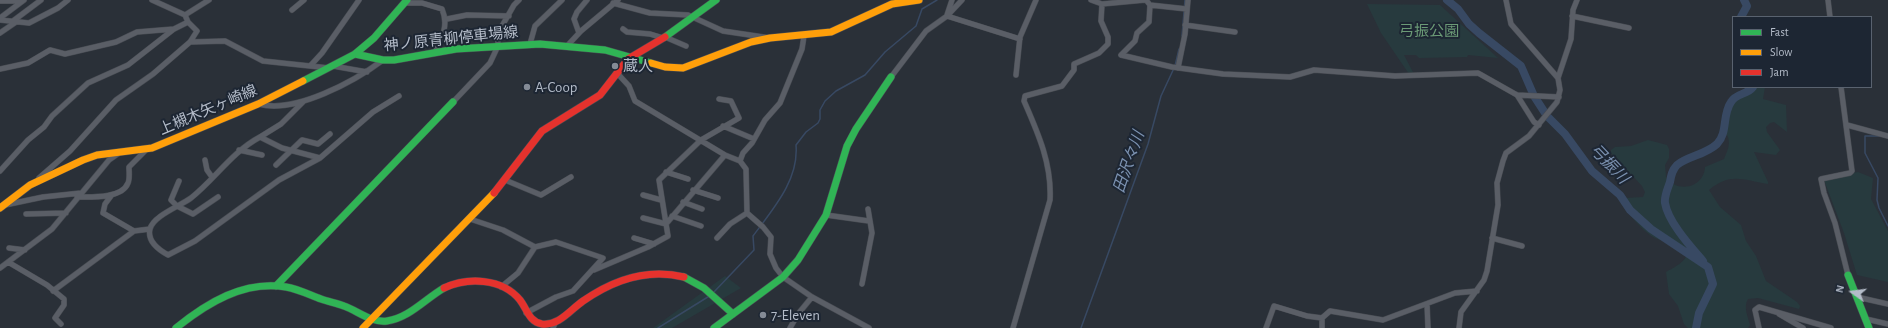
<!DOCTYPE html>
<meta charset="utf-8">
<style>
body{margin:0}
#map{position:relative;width:1888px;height:328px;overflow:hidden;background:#2a3038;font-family:"Alegreya Sans",sans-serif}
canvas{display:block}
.legend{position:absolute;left:1732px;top:16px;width:140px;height:72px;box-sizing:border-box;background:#1d2633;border:1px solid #59626f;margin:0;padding:5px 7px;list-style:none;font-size:12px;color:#b4bcc9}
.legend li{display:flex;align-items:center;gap:8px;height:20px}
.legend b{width:20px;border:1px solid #59626f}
.north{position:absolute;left:1832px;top:272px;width:40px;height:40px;-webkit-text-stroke:3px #1d2633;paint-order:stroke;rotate:284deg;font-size:11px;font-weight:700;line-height:16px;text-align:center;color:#b4bcc9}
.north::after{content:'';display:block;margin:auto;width:14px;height:18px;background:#b4bcc9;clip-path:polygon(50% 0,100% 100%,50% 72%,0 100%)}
</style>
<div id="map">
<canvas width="1888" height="328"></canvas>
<ul class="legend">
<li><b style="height:5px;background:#30b455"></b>Fast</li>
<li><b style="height:5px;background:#ff9f0a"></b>Slow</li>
<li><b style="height:5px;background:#e5322d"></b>Jam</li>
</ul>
<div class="north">N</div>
</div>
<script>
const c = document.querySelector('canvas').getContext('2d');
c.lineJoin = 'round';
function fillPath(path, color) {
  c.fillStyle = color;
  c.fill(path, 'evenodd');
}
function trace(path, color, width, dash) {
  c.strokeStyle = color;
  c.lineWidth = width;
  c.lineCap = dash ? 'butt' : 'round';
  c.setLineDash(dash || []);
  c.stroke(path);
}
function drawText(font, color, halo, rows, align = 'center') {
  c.font = font + ' "Alegreya Sans","Noto Sans JP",sans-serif';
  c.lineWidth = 4;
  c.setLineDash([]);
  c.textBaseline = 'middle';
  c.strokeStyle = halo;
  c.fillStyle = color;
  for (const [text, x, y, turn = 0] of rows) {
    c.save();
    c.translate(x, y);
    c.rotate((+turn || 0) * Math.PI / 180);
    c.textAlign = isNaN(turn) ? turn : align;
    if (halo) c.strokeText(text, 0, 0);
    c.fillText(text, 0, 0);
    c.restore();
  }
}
const green = new Path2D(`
 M1367,4L1440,5L1498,58L1468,55L1467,57L1419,58L1416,55H1404L1414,74H1409L1381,33Z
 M1753,87H1765L1763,99L1786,105L1787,132L1774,122L1770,123L1766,127L1767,132L1780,150L1776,155L1754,152L1768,182V184C1743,180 1730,172 1709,190L1720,207L1741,225L1746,241L1756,256L1766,281L1797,302L1800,306L1799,309L1758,298L1748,299C1743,307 1748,317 1750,325L1748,328H1688L1684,324L1678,306L1669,294L1666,272C1673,268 1688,261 1687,252C1677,243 1666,243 1655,238C1646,234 1622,210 1624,200L1626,198L1643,197L1645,192L1642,186L1611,153V150L1615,147L1631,146L1648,140L1667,145L1669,149V158L1665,165L1666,177C1674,190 1694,190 1702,177C1704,174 1705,170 1705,167L1724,159C1729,147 1732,141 1724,130L1730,114L1728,100L1732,95L1744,94Z
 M1858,172L1873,178L1871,199L1888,231V282L1857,275L1844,233L1824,180Z
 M725,276L741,288L672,328H653Z`);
const stream = new Path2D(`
 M1182,36L1185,0
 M1880,136H1865V153L1878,178L1877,200L1879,208L1888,226
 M713,293L754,250L753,236C773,209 799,180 796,145L806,132L818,123L820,119V110L825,101L836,91L865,75L885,52L916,26L922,9L937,0
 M658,328L711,295
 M1081,328L1148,144L1161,96L1175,66L1179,49`);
const river = new Path2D(`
 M1447,0L1458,9L1469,24L1479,33L1521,66L1534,96L1547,116L1565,134L1592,171L1620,195L1630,210L1651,229L1708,267L1713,284L1699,313L1696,328
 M1741,17L1747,6L1744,0
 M1703,261C1691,247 1668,222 1665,203C1664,196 1668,188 1670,182C1671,176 1672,170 1677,165C1688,156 1705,155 1717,144C1728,133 1722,115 1731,102C1736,93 1747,95 1753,87`);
const street = new Path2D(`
 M1091,0L1102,4L1145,0
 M1506,0L1511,24L1558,78
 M1828,0L1830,17
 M0,1H22
 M405,3H422L442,9C449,25 442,38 435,52
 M613,3L650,13L688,15L723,31L770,38
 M1150,5L1187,9
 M292,10L304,0
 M185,15L209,0
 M947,15L952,0
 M947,16L1020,39
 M1572,16L1629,28
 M0,18L24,0
 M447,19L467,15L509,16
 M0,20L29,23L58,8L68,0
 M13,21L41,0
 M1185,25L1235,32
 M623,29L627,32L650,34L663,38
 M0,33L16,22
 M579,33L574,19L577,12L587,0
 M665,37L686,46
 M190,42L225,41L263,61L329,68
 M530,44L535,26L562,0
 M567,46L581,31L618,0
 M1121,55L1172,67L1223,74L1290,77L1314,70L1395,76L1478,73L1517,95L1559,97
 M1121,55L1135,41L1137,33L1149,22L1150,5L1146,0
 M311,65L322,53L359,0
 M333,66L367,72
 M1178,68L1185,34L1188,0
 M0,69L28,63L50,50L65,54L116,42L137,32L174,29
 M617,73L629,86L635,101L725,155L740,161L746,169L747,213L763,227L771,237L770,254L776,268L783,277L812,297L869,328
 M1016,75L1020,37L1036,0
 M891,77L926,31L947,16L962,0
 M1841,87L1852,171L1850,173L1821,179L1824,193L1835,223L1848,275
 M1517,95L1534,122L1539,125
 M453,102L490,63L498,46V33L514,5L519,0
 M259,104C295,114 355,81 383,60
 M1847,125L1888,136
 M723,126L754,139
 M260,137L282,148L320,158L279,180L195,241L168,255C159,250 147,241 150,229C153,216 180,206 191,198C215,179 232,152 260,137Z
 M260,137L281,124L304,101
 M239,150L262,155
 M320,158L373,112L399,96
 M205,160L207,170L212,177
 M740,161L743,153L752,143L765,120L780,103L802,49L804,36
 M276,165L302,140L318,144L330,134
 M0,171L28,140L44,127L52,116L88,83L128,65L174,29L188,22
 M666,172L688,179
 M39,178L70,151L116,100L153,74L190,42L197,31L188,22L185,15L152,0
 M505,180L541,195L571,177
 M179,181L171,200L177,206L193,214L218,197
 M693,190L718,198
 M643,195L661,200
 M111,196L105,204L103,213L134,231
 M77,197C90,197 122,199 128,183C130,179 129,172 129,167L146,150
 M683,202L702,209
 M5,205L43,197L81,193
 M26,214L66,213
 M826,215L869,221
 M672,216L701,226
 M643,218L666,224
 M470,219L503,230L535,247
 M666,224L725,155
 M634,238L654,244
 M717,238L730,224L747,213
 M1492,238L1522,246
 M9,248L25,250
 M8,262L47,285L64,299V305L55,318L61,324
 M0,268L52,229L109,160L119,153
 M594,270L648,247L668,236L659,180L701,140L739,118L731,101L719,99
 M862,284L872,233L868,209
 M501,287L518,273L535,247L556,242L603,258L573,291L556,297L526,313
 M53,291L134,231L150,229
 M1857,297L1888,304
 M1427,304L1428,328
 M1779,314L1803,328
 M1866,319L1888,324
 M553,328L556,321
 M790,328L798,314L812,297
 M1013,328L1050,200C1052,164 1038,133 1024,101L1025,96L1062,86L1074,70V64L1099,53L1108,44V37L1101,21L1102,4
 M1266,328L1274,306L1307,316L1322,318
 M1322,328V318L1330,311L1383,320L1455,293L1477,291
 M1459,328L1461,312L1484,280L1487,271L1498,205L1497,183L1503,161L1506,153L1529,136L1557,102L1560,90L1558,78L1571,39L1573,10L1577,0
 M1759,328L1755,310L1759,307L1831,328`);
const fast = new Path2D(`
 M665,37L716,0
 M355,54L383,60H394L456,49L540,44L605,50L651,63
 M303,81L355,54L374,38L407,0
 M1848,275L1869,328
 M684,277L704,288L733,314
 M276,286L453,102
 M176,328C207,303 244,280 286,287C298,289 310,295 321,299C329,302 337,303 344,306C358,311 371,323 387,321C409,318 425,299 444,288
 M714,328L783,277L798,260L826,215L847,146L856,129L891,77`);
const slow = new Path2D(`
 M651,63L665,67L683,68L751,42L770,38L831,32L892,4L919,0
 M0,208L30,185L83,160L97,155L152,148L258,104L303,81
 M363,328L494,193`);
const jam = new Path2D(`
 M494,193L542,131L600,95L628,59L665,37
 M444,288C468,277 502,278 520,300C527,309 529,322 542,324C559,326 570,310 583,301C613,280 648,268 684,277`);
const markers = [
 [615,66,4,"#848b96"],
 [527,87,4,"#848b96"],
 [763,315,4,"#848b96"]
];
const parkNames = [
 ["弓振公園",1429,31]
];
const streetNames = [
 ["神ノ原青柳停車場線",451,39,-6],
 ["上槻木矢ヶ崎線",208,110,-23]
];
const poiNames = [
 ["蔵人",623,66],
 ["A-Coop",535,87],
 ["7-Eleven",771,315]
];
const waterNames = [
 ["田沢々川",1129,162,-71],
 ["弓振川",1609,164,46]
];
fillPath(green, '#273a3e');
trace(stream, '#384963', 1.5);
trace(river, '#384963', 8);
trace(street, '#484c53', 6);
trace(fast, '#484c53', 8);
trace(slow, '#484c53', 8);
trace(jam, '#484c53', 8);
trace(street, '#5a5e66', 5);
trace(fast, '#30b455', 7);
trace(slow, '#ff9f0a', 7);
trace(jam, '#e5322d', 7);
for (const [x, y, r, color] of markers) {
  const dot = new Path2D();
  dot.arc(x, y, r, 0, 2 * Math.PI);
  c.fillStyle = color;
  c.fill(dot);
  trace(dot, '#1d2633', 1.5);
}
drawText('15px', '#6b9a76', '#1d2633', parkNames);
drawText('15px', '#b4bcc9', '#1d2633', streetNames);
drawText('15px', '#b4bcc9', '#1d2633', poiNames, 'left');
drawText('italic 16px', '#7c92b1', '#1d2633', waterNames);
</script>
